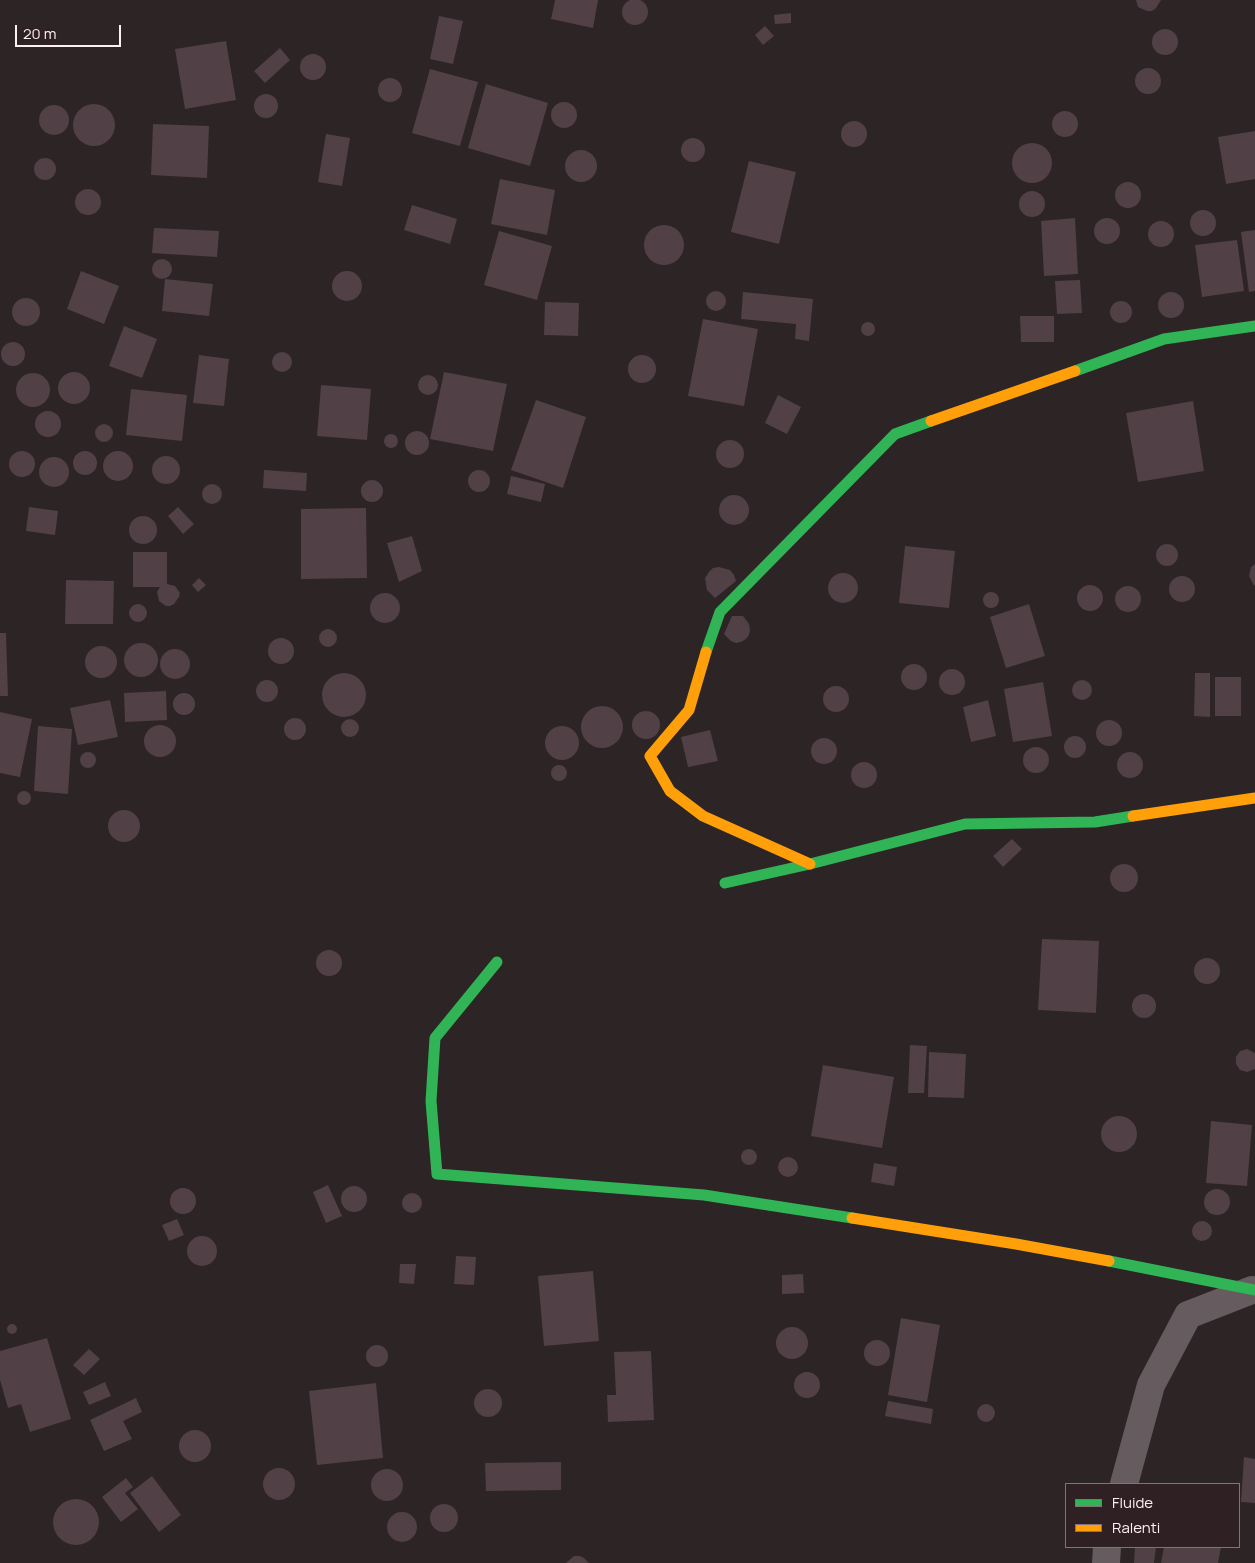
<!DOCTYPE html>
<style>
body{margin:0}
#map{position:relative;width:1255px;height:1563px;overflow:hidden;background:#2c2425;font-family:Manrope,sans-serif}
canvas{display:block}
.legend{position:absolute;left:1065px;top:1483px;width:175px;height:65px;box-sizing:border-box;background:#2f2024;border:1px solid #817377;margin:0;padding:6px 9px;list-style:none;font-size:15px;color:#fcf0f3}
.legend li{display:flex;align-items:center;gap:10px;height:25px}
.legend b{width:25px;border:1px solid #817377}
.scale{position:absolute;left:15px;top:25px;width:106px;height:22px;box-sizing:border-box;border:2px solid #fcf0f3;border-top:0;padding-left:6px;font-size:15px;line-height:18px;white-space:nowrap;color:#fcf0f3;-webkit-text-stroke:4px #2f2024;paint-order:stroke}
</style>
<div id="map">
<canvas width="1255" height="1563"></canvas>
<ul class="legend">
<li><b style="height:6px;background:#30b455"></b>Fluide</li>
<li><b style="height:6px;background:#ff9f0a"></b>Ralenti</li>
</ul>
<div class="scale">20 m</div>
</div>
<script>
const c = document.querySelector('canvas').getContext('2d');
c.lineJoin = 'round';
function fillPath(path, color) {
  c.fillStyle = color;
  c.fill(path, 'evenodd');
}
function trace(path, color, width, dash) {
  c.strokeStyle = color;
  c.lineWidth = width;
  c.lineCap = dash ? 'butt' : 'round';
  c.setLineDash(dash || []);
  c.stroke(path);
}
const building = new Path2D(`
 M622 12a13 13 0 1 1 26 0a13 13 0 1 1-26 0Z
 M555,0H598L593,28L551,19Z
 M1136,0H1161L1156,8L1152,11H1147L1138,7Z
 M791,13V23L775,24L774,15Z
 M439,16L463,21L453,64L430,59Z
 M765,26L774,36L763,45L755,35Z
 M1152 42a13 13 0 1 1 26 0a13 13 0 1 1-26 0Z
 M226,41L236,100L185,109L175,49Z
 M280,48L290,60L265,83L254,71Z
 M300 67a13 13 0 1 1 26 0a13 13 0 1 1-26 0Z
 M1135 81a13 13 0 1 1 26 0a13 13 0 1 1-26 0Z
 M430,69L478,82L460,146L412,133Z
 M378 90a12 12 0 1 1 24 0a12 12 0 1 1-24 0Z
 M486,84L548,103L530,166L468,148Z
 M254 106a12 12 0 1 1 24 0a12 12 0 1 1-24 0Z
 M551 115a13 13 0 1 1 26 0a13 13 0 1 1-26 0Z
 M73 125a21 21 0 1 1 42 0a21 21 0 1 1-42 0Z
 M39 120a15 15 0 1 1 30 0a15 15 0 1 1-30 0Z
 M1052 124a13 13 0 1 1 26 0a13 13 0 1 1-26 0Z
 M841 134a13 13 0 1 1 26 0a13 13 0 1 1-26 0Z
 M153,124L209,126L207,178L151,175Z
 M1255,131V179L1226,184L1218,137Z
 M326,134L350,138L342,186L318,182Z
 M681 150a12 12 0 1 1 24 0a12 12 0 1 1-24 0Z
 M1012 163a20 20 0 1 1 40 0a20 20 0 1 1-40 0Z
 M565 166a16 16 0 1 1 32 0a16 16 0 1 1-32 0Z
 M34 169a11 11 0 1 1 22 0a11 11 0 1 1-22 0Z
 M749,161L796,172L779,244L731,232Z
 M500,179L555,190L547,235L491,224Z
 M1115 195a13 13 0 1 1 26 0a13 13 0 1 1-26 0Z
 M75 202a13 13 0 1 1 26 0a13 13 0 1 1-26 0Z
 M1019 204a13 13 0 1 1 26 0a13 13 0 1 1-26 0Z
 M412,205L457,219L450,244L404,230Z
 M1190 223a13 13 0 1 1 26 0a13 13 0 1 1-26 0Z
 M1075,218L1078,274L1044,276L1041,221Z
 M1094 231a13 13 0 1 1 26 0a13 13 0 1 1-26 0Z
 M1148 234a13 13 0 1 1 26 0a13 13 0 1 1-26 0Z
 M644 245a20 20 0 1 1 40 0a20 20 0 1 1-40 0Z
 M154,228L219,231L217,257L152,253Z
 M1255,230V291L1249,292L1241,232Z
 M499,231L552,246L537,300L484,285Z
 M1237,240L1244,291L1202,297L1195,245Z
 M152 269a10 10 0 1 1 20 0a10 10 0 1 1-20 0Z
 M81,271L119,286L104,324L67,309Z
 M332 286a15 15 0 1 1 30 0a15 15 0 1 1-30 0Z
 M165,279L213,284L209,316L162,311Z
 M1080,280L1082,313L1057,314L1055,281Z
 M706 301a10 10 0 1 1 20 0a10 10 0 1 1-20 0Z
 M743,292L813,299L809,341L795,339L796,324L741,319Z
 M1158 305a13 13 0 1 1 26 0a13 13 0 1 1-26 0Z
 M12 312a14 14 0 1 1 28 0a14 14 0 1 1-28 0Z
 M1110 312a11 11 0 1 1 22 0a11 11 0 1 1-22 0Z
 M545,302L579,303L578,336L544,335Z
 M1020,316H1054V342H1021Z
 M703,319L758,329L744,406L688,396Z
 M861 329a7 7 0 1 1 14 0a7 7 0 1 1-14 0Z
 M124,326L157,339L142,378L109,366Z
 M1 354a12 12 0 1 1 24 0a12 12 0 1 1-24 0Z
 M272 362a10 10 0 1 1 20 0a10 10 0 1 1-20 0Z
 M199,355L229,359L224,406L193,403Z
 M628 369a14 14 0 1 1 28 0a14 14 0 1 1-28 0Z
 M58 388a16 16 0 1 1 32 0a16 16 0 1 1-32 0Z
 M444,372L507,384L493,451L430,439Z
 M16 390a17 17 0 1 1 34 0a17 17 0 1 1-34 0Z
 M418 385a10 10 0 1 1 20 0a10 10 0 1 1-20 0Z
 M321,385L371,389L367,440L317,436Z
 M131,389L187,395L182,441L126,435Z
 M778,395L801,407L787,434L765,423Z
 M536,400L586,417L563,488L511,470Z
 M1193,401L1204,471L1138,482L1126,413Z
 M35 424a13 13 0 1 1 26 0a13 13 0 1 1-26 0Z
 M95 433a9 9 0 1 1 18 0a9 9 0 1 1-18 0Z
 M405 443a12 12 0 1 1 24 0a12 12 0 1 1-24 0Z
 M384 441a7 7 0 1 1 14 0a7 7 0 1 1-14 0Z
 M716 454a14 14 0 1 1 28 0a14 14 0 1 1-28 0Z
 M9 464a13 13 0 1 1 26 0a13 13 0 1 1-26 0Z
 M103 466a15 15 0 1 1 30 0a15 15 0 1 1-30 0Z
 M73 463a12 12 0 1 1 24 0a12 12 0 1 1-24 0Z
 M152 470a14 14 0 1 1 28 0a14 14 0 1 1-28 0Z
 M39 472a15 15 0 1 1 30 0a15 15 0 1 1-30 0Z
 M264,470L307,473L306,491L263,488Z
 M468 481a11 11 0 1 1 22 0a11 11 0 1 1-22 0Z
 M511,476L545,484L541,502L507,494Z
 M361 491a11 11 0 1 1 22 0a11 11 0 1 1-22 0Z
 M202 494a10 10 0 1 1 20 0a10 10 0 1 1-20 0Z
 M719 510a15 15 0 1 1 30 0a15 15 0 1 1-30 0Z
 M29,507L58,511L55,535L26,531Z
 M178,507L194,524L183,534L168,516Z
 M366,508L367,578L301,579V509Z
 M129 530a14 14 0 1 1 28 0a14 14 0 1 1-28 0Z
 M412,536L422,571L399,582L387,543Z
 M1156 555a11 11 0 1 1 22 0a11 11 0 1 1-22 0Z
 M905,546L955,551L949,608L899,603Z
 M133,552H167V584L175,586L180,593L179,597L174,604L170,606H166L159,601L157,592L160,587H133Z
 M1255,564V586L1253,584L1249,576L1251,567Z
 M719,567L730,570L734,575L736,581L715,598L707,590L705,578L709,572L713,568Z
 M828 588a15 15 0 1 1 30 0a15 15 0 1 1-30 0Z
 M1169 589a13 13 0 1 1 26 0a13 13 0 1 1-26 0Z
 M199,578L206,585L198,592L192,585Z
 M66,580L114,581L113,624H65Z
 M1077 598a13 13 0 1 1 26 0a13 13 0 1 1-26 0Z
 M1115 599a13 13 0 1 1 26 0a13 13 0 1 1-26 0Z
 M983 600a8 8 0 1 1 16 0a8 8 0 1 1-16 0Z
 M370 608a15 15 0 1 1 30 0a15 15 0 1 1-30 0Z
 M129 613a9 9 0 1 1 18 0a9 9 0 1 1-18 0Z
 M1029,604L1045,656L1006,668L990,617Z
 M732,616H743L749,624L750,630L749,635L746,639L741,642L736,643L731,641L724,634Z
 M319 638a9 9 0 1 1 18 0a9 9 0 1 1-18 0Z
 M0,633H6L8,696H0Z
 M268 651a13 13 0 1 1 26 0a13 13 0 1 1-26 0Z
 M124 660a17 17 0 1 1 34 0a17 17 0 1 1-34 0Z
 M85 662a16 16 0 1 1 32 0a16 16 0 1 1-32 0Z
 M160 664a15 15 0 1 1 30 0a15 15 0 1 1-30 0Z
 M901 677a13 13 0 1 1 26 0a13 13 0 1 1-26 0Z
 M939 682a13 13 0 1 1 26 0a13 13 0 1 1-26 0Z
 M1195,673H1210V717L1194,716Z
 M322 695a22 22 0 1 1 44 0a22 22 0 1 1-44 0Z
 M1215,677H1241V716H1215Z
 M256 691a11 11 0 1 1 22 0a11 11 0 1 1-22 0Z
 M1072 690a10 10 0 1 1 20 0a10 10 0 1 1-20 0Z
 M1043,682L1052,736L1013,742L1004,689Z
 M823 699a13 13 0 1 1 26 0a13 13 0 1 1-26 0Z
 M166,691L167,720L125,722L124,693Z
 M173 704a11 11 0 1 1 22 0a11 11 0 1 1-22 0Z
 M110,700L118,737L78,745L70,708Z
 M988,700L996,736L971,742L963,707Z
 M581 727a21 21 0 1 1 42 0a21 21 0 1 1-42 0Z
 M632 725a14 14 0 1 1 28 0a14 14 0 1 1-28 0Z
 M0,712L32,719L20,777L0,773Z
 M284 729a11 11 0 1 1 22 0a11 11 0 1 1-22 0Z
 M341 728a9 9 0 1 1 18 0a9 9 0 1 1-18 0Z
 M1096 733a13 13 0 1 1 26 0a13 13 0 1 1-26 0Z
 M144 741a16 16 0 1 1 32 0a16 16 0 1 1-32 0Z
 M545 743a17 17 0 1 1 34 0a17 17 0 1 1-34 0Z
 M38,726L72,729L68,794L34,791Z
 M710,730L718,761L688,767L681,737Z
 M1064 747a11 11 0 1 1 22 0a11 11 0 1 1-22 0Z
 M811 751a13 13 0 1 1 26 0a13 13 0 1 1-26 0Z
 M1023 760a13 13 0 1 1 26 0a13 13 0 1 1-26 0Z
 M1117 765a13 13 0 1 1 26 0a13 13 0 1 1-26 0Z
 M80 760a8 8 0 1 1 16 0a8 8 0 1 1-16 0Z
 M851 775a13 13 0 1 1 26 0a13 13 0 1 1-26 0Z
 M551 773a8 8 0 1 1 16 0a8 8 0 1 1-16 0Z
 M17 798a7 7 0 1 1 14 0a7 7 0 1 1-14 0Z
 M108 826a16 16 0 1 1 32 0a16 16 0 1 1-32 0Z
 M1012,839L1022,849L1003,867L993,856Z
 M1110 878a14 14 0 1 1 28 0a14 14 0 1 1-28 0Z
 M1042,939L1099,941L1096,1013L1038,1010Z
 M316 963a13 13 0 1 1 26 0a13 13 0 1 1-26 0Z
 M1194 971a13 13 0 1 1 26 0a13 13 0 1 1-26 0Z
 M1132 1006a12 12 0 1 1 24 0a12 12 0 1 1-24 0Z
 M910,1045L927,1046L924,1093H908Z
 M1247,1049L1255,1053V1069L1247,1072L1240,1070L1236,1064V1057L1240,1051Z
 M929,1052L966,1054L964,1098L928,1097Z
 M823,1065L894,1077L882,1148L811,1136Z
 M1101 1134a18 18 0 1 1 36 0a18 18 0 1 1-36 0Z
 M1211,1121L1252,1125L1247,1186L1206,1183Z
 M741 1157a8 8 0 1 1 16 0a8 8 0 1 1-16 0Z
 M778 1167a10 10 0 1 1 20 0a10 10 0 1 1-20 0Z
 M874,1163L897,1167L894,1186L871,1182Z
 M328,1185L342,1216L326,1223L313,1192Z
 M341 1199a13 13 0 1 1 26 0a13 13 0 1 1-26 0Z
 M170 1201a13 13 0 1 1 26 0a13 13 0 1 1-26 0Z
 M1204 1202a13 13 0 1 1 26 0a13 13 0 1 1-26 0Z
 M402 1203a10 10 0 1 1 20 0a10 10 0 1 1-20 0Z
 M177,1219L184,1235L169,1241L162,1225Z
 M1192 1231a10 10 0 1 1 20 0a10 10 0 1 1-20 0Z
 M187 1251a15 15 0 1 1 30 0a15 15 0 1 1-30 0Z
 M456,1256L476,1257L474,1285L454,1284Z
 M400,1264H416L414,1284L399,1283Z
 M593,1271L599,1341L544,1346L538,1276Z
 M803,1274L804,1293L782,1294V1275Z
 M901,1318L940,1325L927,1402L888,1395Z
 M7 1329a5 5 0 1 1 10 0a5 5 0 1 1-10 0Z
 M776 1343a16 16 0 1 1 32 0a16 16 0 1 1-32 0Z
 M47,1338L71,1419L30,1432L21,1404L8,1408L0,1380V1351Z
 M864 1353a13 13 0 1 1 26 0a13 13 0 1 1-26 0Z
 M366 1356a11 11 0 1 1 22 0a11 11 0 1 1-22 0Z
 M89,1349L100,1359L84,1375L73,1365Z
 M651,1351L654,1420L608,1422L607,1395H616L614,1352Z
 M794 1385a13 13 0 1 1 26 0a13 13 0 1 1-26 0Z
 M105,1382L111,1396L89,1405L83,1392Z
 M376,1383L383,1458L317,1465L309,1391Z
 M474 1403a14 14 0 1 1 28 0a14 14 0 1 1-28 0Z
 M136,1398L142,1412L123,1421L132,1439L104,1451L90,1420Z
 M888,1401L933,1409L931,1424L885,1416Z
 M977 1413a9 9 0 1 1 18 0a9 9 0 1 1-18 0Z
 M179 1446a16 16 0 1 1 32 0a16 16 0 1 1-32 0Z
 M1244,1457L1255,1459V1503L1241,1502Z
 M561,1462V1490L486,1491L485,1463Z
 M263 1484a16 16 0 1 1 32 0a16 16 0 1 1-32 0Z
 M371 1485a16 16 0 1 1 32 0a16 16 0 1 1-32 0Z
 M152,1476L181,1515L159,1532L130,1493Z
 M126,1478L133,1487L125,1493L138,1509L121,1522L102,1497Z
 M53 1522a23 23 0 1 1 46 0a23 23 0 1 1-46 0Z
 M430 1518a14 14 0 1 1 28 0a14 14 0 1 1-28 0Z
 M387 1527a15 15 0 1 1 30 0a15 15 0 1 1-30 0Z
 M1135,1547H1156L1154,1563H1134Z
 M1164,1547H1221L1218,1563H1161Z
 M574,1556H580L584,1558L589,1563H566Z`);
const street = new Path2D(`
 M1124,1484L1151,1385L1188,1315L1252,1290
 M1106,1563L1107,1547`);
const fast = new Path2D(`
 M1075,371L1164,339L1255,326
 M706,652L720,612L895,434L931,421
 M725,883L810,864L965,824L1095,822L1133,816
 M497,962L435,1038L431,1101L437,1174L704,1195L852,1218
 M1109,1261L1255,1290`);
const slow = new Path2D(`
 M931,421L1075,371
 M706,652L689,710L650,756L670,791L703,816L810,864
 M1133,816L1255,798
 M852,1218L1016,1244L1109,1261`);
fillPath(building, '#514046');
trace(street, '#665b5e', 28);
trace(fast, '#30b455', 11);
trace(slow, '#ff9f0a', 11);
</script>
